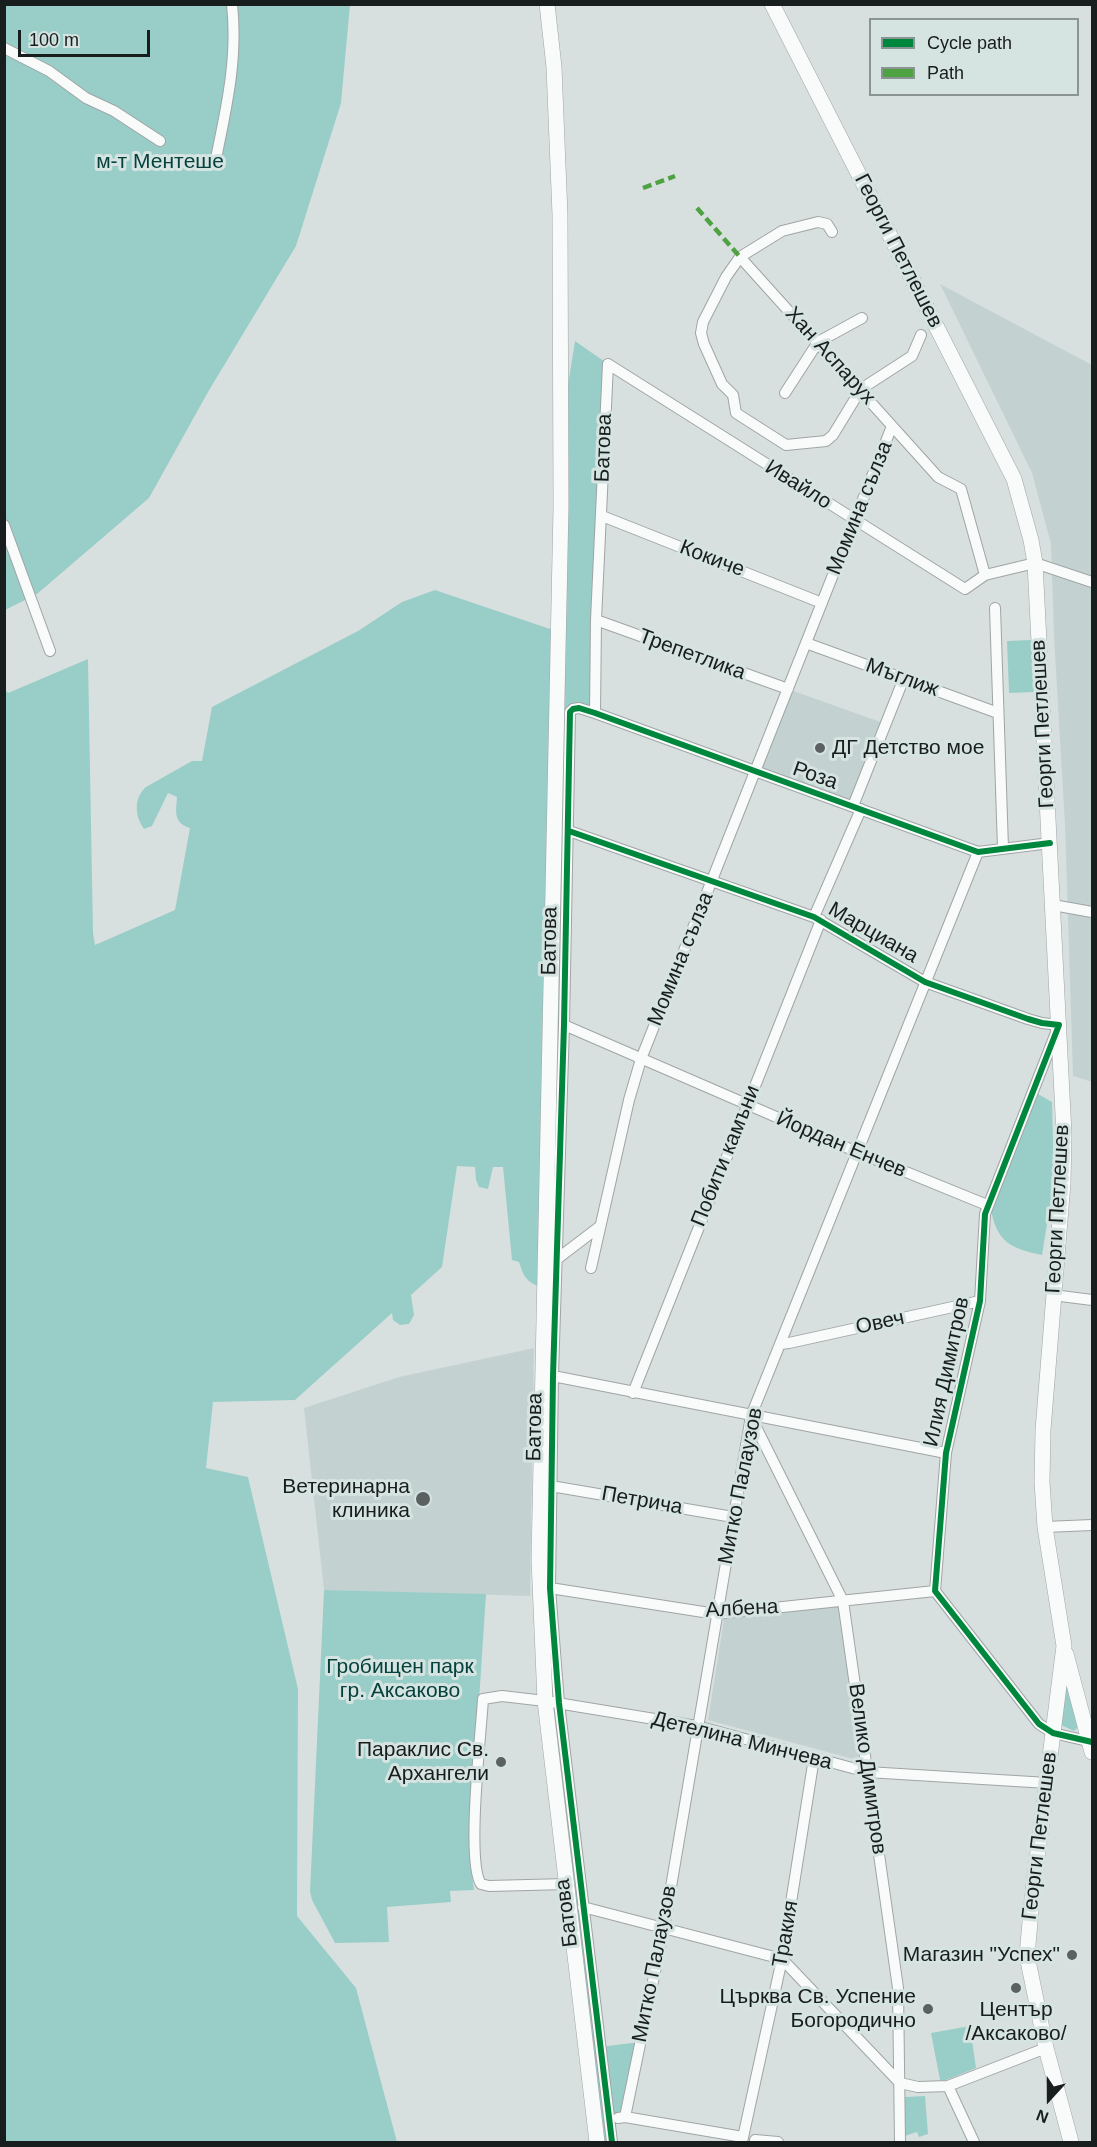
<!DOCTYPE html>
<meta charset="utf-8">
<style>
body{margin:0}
#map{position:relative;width:1097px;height:2147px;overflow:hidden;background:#d8e0df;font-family:Helvetica,sans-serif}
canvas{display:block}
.frame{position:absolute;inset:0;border:6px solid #181d1d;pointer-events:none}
.legend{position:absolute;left:869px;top:18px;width:210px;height:78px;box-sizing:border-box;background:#d5e3e1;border:2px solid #899493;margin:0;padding:8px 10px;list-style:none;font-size:18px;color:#181d1d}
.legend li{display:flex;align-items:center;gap:12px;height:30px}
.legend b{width:30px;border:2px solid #899493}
.north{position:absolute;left:1019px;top:2069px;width:60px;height:60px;-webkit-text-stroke:4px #d5e3e1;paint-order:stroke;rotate:201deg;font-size:16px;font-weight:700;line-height:24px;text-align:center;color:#181d1d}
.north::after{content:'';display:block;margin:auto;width:21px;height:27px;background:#181d1d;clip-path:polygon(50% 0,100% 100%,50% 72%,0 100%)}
.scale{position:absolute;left:18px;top:30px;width:132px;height:27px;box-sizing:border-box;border:3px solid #181d1d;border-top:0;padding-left:8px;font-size:18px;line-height:21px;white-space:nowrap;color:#181d1d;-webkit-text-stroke:4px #d5e3e1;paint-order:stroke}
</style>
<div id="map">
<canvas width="1097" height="2147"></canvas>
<div class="frame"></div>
<ul class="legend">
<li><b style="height:8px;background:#00873e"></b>Cycle path</li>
<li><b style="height:8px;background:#4ea241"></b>Path</li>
</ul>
<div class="north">N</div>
<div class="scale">100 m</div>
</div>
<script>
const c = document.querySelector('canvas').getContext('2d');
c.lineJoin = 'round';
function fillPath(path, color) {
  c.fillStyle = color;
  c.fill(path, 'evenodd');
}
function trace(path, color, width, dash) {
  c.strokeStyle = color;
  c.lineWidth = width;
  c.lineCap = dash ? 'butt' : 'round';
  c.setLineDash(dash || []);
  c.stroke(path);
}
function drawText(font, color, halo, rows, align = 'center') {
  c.font = font + ' Helvetica,sans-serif';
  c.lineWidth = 6;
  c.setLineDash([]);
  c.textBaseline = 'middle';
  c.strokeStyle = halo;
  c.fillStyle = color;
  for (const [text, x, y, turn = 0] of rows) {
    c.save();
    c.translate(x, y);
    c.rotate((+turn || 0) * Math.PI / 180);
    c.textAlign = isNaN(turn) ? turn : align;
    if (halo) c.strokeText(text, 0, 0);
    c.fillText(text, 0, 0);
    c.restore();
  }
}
const built = new Path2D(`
 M940,284L1092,365V1082L1073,1076L1065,825L1054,637L1051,544L1032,473Z
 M788,689L886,724L853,806L755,773Z
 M534,1348L530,1596L324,1590L304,1408L399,1377Z
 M839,1606L861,1761L708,1720L724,1619Z`);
const green = new Path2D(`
 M5,5H350L341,103L296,246L208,392L149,498L37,594L5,610Z
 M575,341L608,364L595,713L573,709L550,1588L600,2047L640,2042L625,2117L609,2120L612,2142H603L551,1697L542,1573L568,385Z
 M435,590L553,630L538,1286C525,1281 523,1274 519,1262L512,1260L503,1167H493L488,1189L479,1187L476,1180L475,1167L457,1166L442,1267L411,1295L414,1315L409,1324L400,1325L393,1320L392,1313L295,1400L213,1402L206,1468L248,1477L298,1689L297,1916L356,1988L397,2142H5L4,689L8,693L88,659L93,933L95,945L175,910L190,828C173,823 176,811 177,797L168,793L152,826L144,829C135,816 133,799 146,787L192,761H202L212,707L358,631L402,602Z
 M1032,640L1034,692L1009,693L1007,641Z
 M1038,1094L1052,1102L1054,1181L1042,1255C1012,1249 996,1242 991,1209Z
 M324,1590L486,1594L469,1854L474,1890L450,1891L451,1902L387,1907L389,1942L335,1943L312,1900L310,1892Z
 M1066,1687L1068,1688L1078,1727L1074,1731L1061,1725Z
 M970,2026L976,2068L946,2080H940L931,2033Z
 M925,2096L928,2134L919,2137L917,2132L905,2136V2097Z`);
const street = new Path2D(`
 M4,48L49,71L86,98L114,111L160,141
 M215,163C226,110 238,59 232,4
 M832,232L827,224L818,222L782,231L740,257L726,277L703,322L701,333L704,344L722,384L733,395L736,413L786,445L826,441L833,435L861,389L912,356L921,335
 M740,257L938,477L961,489L985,575
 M785,393L818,342L862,318
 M602,516L822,603
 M4,525L50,651
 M995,608L1003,848
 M596,620L788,689
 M806,643L998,713
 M595,713L596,620L608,364L965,589L985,575L1035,563L1092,582
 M853,806L904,678
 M569,831L814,917L925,982L1028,1019L1042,1023L1059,1025L985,1214L980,1301L946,1453L935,1591L1039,1724L1053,1733L1092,1742
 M1053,905L1092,912
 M814,917L861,809
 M564,1025L857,1152L987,1205
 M557,1259L599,1227
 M591,1268L629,1100L641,1059L892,426
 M1053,1295L1092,1300
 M781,1344L789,1343L980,1301
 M553,1376L946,1453
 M633,1393L821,920
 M751,1417L843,1601L898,1988L900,2142
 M551,1486L733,1517
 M1045,1527L1092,1525
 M550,1588L716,1614L935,1591
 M567,1884L489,1886L481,1884C466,1862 481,1734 483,1699L502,1696L545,1701L697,1726L867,1772L1048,1783
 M583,1907L782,1959L900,2083L918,2087L948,2086L1046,2048
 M948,2086L974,2142
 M625,2117L664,1928L751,1416L978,852
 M618,2118L625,2117L743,2137
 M755,2140L778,2142
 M612,2142L559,1703L550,1588L553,1376L564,1025L570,712L573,709L579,708L595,713L978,852L1050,843
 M742,2142L782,1959L814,1758`);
const secondary = new Path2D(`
 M547,4L554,67L560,215L561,507L539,1559L545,1701L597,2142
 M772,4L1014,479L1031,540L1035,563L1064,1134L1063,1183L1043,1430L1042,1482L1045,1527L1064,1646L1032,1899L1027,1956L1046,2048L1071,2142
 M1066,1654L1092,1752`);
const quiet = new Path2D(`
 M643,188L675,176
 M697,208L740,257`);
const cycleway = new Path2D(`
 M569,831L814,917L925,982L1028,1019L1042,1023L1059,1025L985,1214L980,1301L946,1453L935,1591L1039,1724L1053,1733L1092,1742
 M612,2142L559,1703L550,1588L553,1376L564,1025L570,712L573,709L579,708L595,713L978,852L1050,843`);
const markers = [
 [820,748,6,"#5b6161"],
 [423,1499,8,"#5b6161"],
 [501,1762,6,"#5b6161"],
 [1072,1955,6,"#5b6161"],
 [1016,1988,6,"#5b6161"],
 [928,2009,6,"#5b6161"]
];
const parkNames = [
 ["м-т Ментeше",160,162],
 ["Гробищен парк",400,1667],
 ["гр. Аксаково",400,1691]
];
const streetNames = [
 ["Георги Петлешев",898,251,63],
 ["Хан Аспарух",830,356,48],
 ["Батова",604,448,-88],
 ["Ивайло",798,485,32],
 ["Момина сълза",860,508,-68],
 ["Кокиче",712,559,21],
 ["Трепетлика",692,655,20],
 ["Мъглиж",902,678,20],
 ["Георги Петлешев",1043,724,-93],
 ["Роза",815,776,19],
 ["Марциана",873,933,30],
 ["Батова",550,941,-89],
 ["Момина сълза",681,959,-68],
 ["Йордан Енчев",841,1145,23],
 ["Побити камъни",726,1156,-68],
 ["Георги Петлешев",1058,1209,-87],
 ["Овеч",880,1323,-12],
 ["Илия Димитров",947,1372,-78],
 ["Батова",535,1427,-89],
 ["Митко Палаузов",741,1486,-79],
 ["Петрича",642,1501,10],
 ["Албена",742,1609,-3],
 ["Детелина Минчева",742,1741,14],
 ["Велико Димитров",867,1769,82],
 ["Георги Петлешев",1040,1836,-83],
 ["Батова",567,1913,-97],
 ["Тракия",786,1934,-80],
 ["Митко Палаузов",655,1964,-79]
];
const poiNames = [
 ["ДГ Детство мое",832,748,"left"],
 ["Ветеринарна",410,1487],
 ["клиника",410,1511],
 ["Параклис Св.",489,1750],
 ["Архангели",489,1774],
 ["Магазин \"Успех\"",1060,1955],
 ["Църква Св. Успение",916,1997],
 ["Богородично",916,2021],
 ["Център",1016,2010,"center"],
 ["/Аксаково/",1016,2034,"center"]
];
fillPath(built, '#c3d2d1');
fillPath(green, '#99cec8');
trace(street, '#9fa5a4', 12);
trace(secondary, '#9fa5a4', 16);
trace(street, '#f9fafa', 10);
trace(secondary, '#f9fafa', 15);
trace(quiet, '#4ea241', 4.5, [9, 4.5]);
trace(cycleway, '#00873e', 6);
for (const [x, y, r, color] of markers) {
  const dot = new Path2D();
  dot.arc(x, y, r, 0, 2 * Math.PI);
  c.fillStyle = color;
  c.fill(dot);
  trace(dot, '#d5e3e1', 2);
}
drawText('21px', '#06423d', '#d5e3e1', parkNames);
drawText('21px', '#181d1d', '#d5e3e1', streetNames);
drawText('21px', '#181d1d', '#d5e3e1', poiNames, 'right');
</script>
